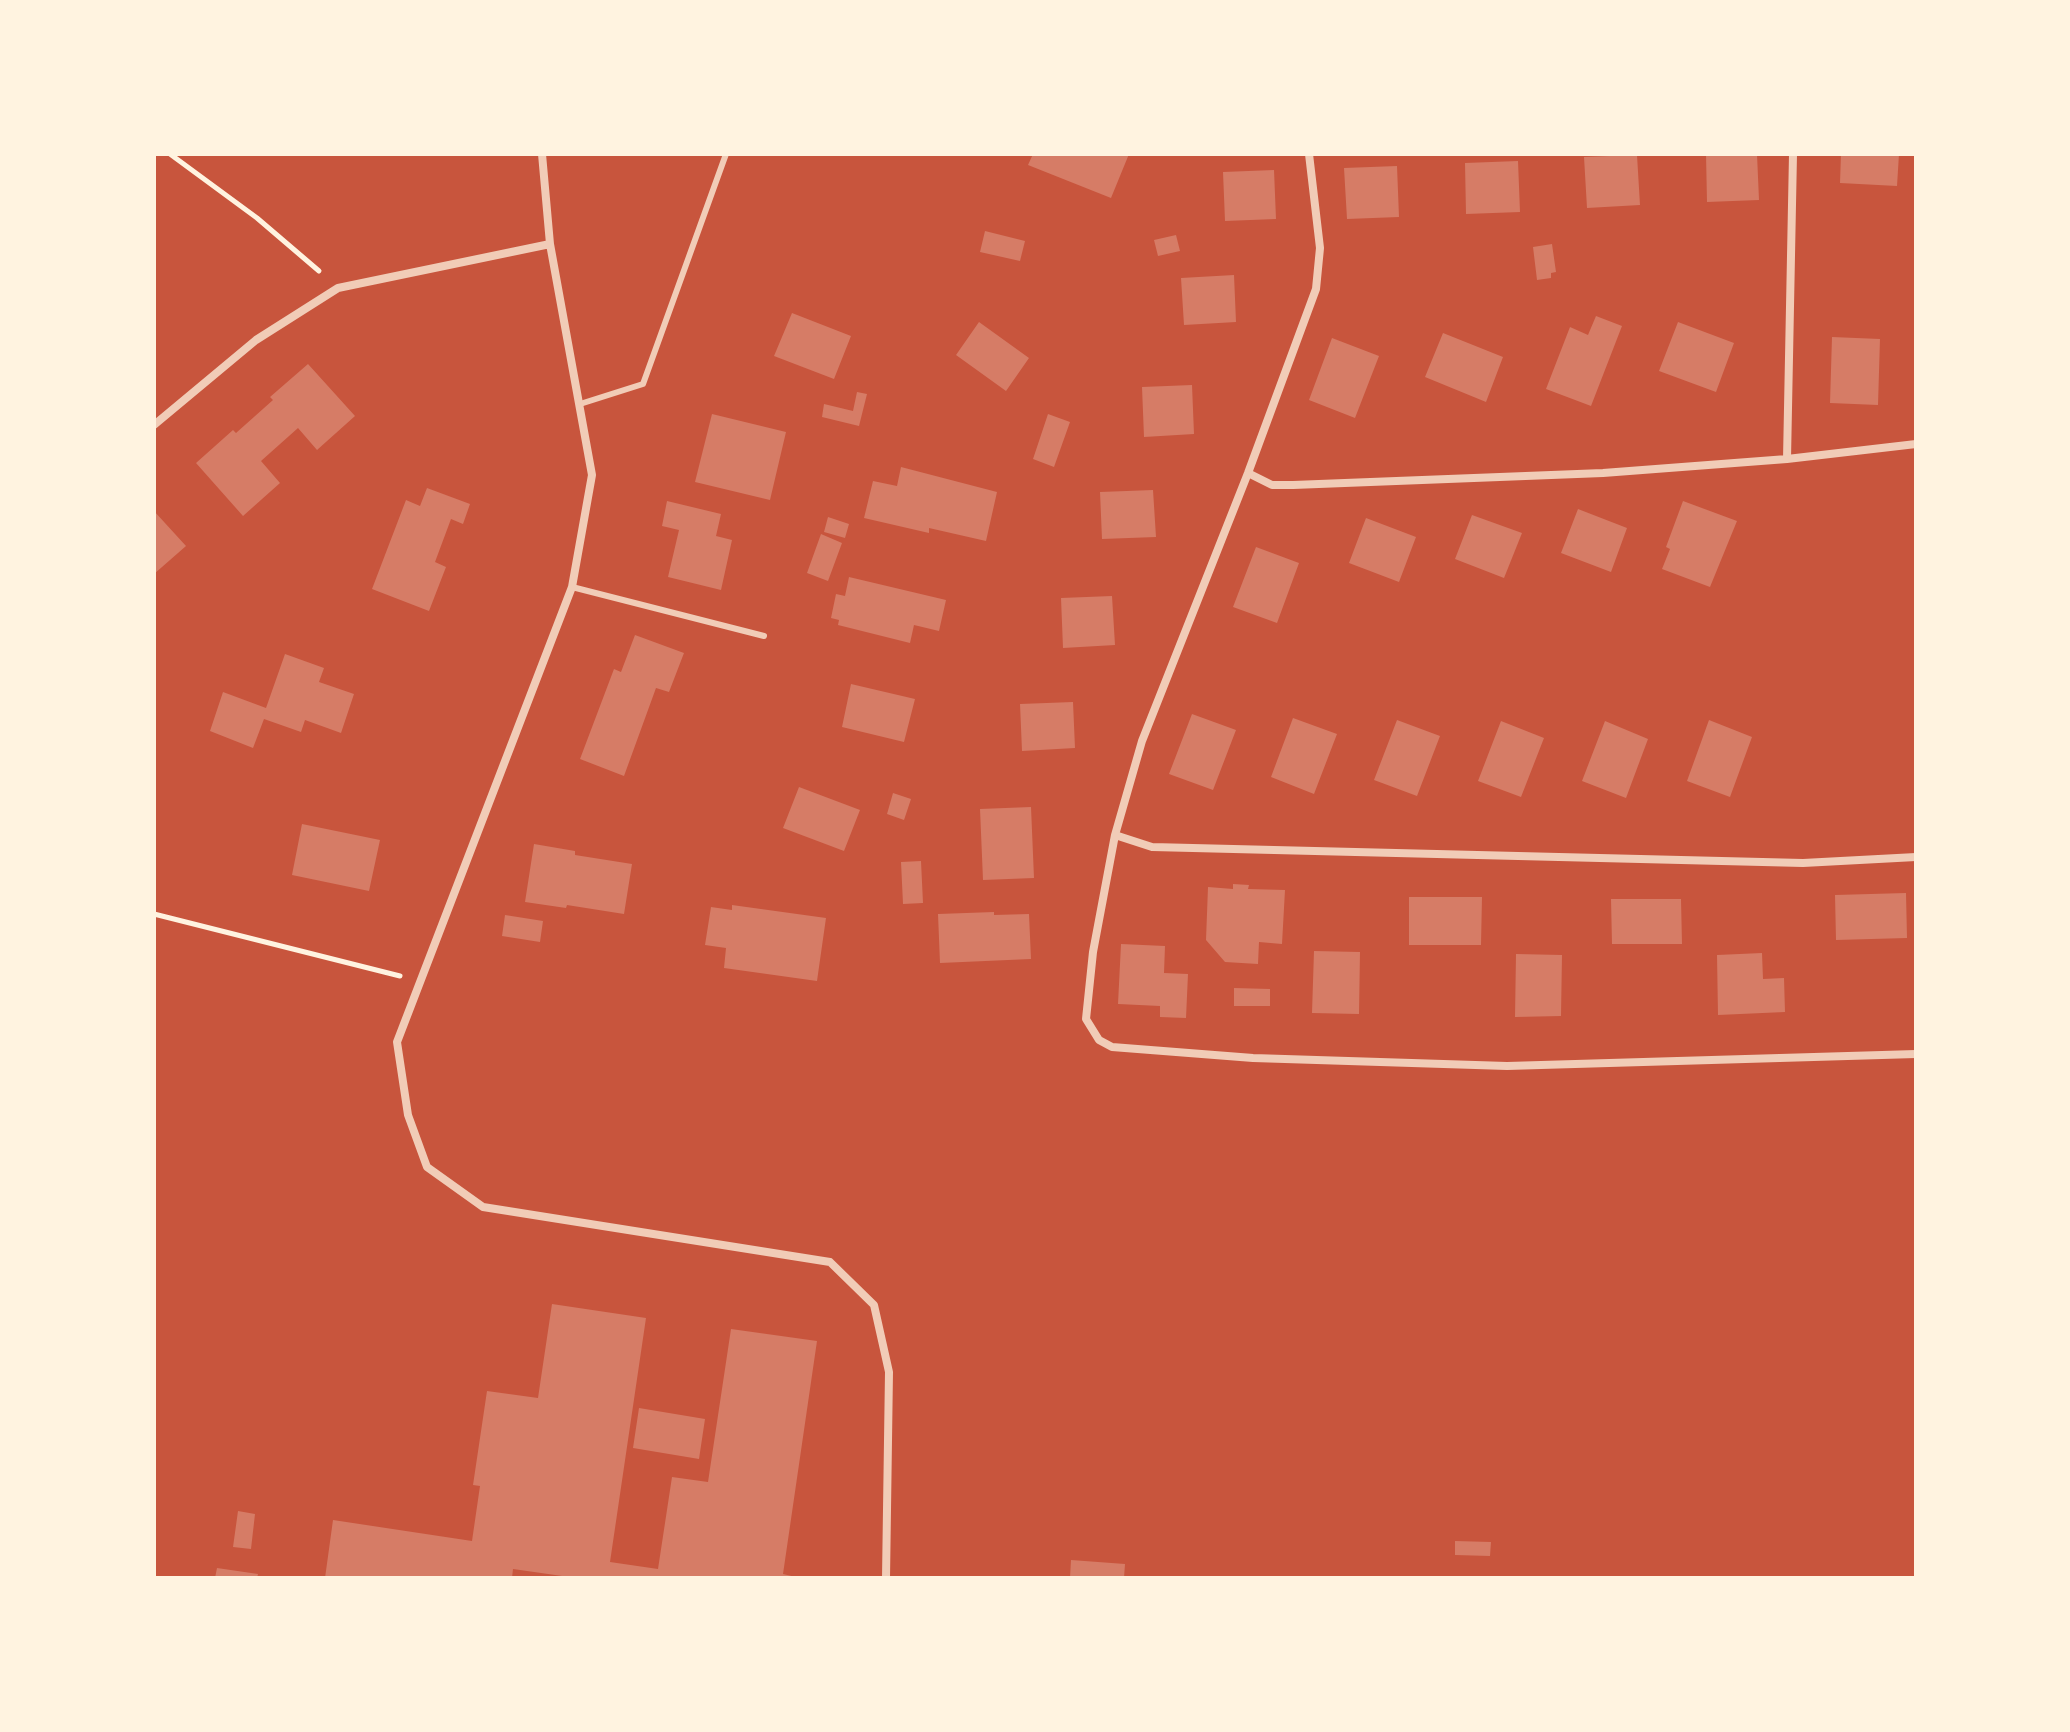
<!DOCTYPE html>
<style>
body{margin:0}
#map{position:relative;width:2070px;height:1732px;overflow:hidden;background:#c8553d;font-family:"Exo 2",sans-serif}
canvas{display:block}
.frame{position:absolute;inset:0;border:156px solid #fff3e0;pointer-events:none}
</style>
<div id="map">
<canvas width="2070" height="1732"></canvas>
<div class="frame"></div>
</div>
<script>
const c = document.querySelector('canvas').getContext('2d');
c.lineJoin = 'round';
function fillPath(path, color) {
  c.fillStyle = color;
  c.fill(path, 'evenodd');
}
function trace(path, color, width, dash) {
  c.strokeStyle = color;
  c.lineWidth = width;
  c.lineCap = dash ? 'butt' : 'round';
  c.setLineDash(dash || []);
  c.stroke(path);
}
const building = new Path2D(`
 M1033,154H1129L1111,198L1028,165Z
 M1609,154L1637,155L1640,205L1587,208L1584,157L1609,156Z
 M1706,154H1757L1759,200L1707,202Z
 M1841,154H1899L1897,186L1840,183Z
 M1518,161L1520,212L1466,214L1465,163Z
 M1397,166L1399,217L1347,219L1344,168Z
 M1274,170L1276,219L1225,221L1223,172Z
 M985,231L1025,241L1020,261L980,252Z
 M1176,235L1180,251L1158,256L1154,240Z
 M1552,244L1556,272L1551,273V278L1537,280L1533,247Z
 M1234,275L1236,322L1184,325L1181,278Z
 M792,313L851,336L834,379L774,356Z
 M1596,316L1622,326L1591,406L1546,389L1570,327L1588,335Z
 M979,322L1029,358L1006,391L956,355Z
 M1678,322L1734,343L1716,392L1659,371Z
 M1443,333L1503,357L1486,402L1425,377Z
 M1832,337L1880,339L1878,405L1830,403Z
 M1332,338L1379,356L1355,418L1309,400Z
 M308,364L355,416L317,450L298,428L261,461L280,483L243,516L196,463L233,430L236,433L273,400L270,397Z
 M1192,385L1194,434L1144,437L1142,387Z
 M857,392L867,394L859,426L822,417L824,404L853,411Z
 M712,414L786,432L770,500L695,482Z
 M1048,414L1070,422L1054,467L1033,459Z
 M901,467L997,492L986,541L929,528V533L864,518L873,481L897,486Z
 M427,488L470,504L463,524L451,519L435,562L446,567L429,611L372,589L406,500L420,506Z
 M1153,490L1156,537L1102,539L1100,492Z
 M667,501L721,514L716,536L732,540L721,590L668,577L679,530L662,526Z
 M1683,501L1737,521L1710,587L1662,569L1670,549L1666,547Z
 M1578,509L1627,528L1611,572L1561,553Z
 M154,511L186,546L154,574Z
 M1472,515L1522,533L1504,578L1455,559Z
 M828,517L849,524L845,538L824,532Z
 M1366,518L1416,537L1399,582L1349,563Z
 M821,534L842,543L828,581L807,573Z
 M1256,547L1299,563L1277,623L1233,607Z
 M849,577L946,600L939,631L914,625L910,643L838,625L839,620L831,618L836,594L845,596Z
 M1112,596L1115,645L1063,648L1061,598Z
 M635,635L684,653L669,692L656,688L624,776L580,759L614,669L621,672Z
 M285,654L324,668L319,682L354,694L341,733L305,720L301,732L264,719L253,748L210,731L223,692L266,708Z
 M851,684L915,699L904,742L842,727Z
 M1073,702L1075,748L1022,751L1020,704Z
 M1192,714L1236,730L1213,790L1169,774Z
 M1293,718L1337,734L1314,794L1271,777Z
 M1397,720L1440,736L1417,796L1374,780Z
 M1709,720L1752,737L1730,797L1687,781Z
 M1501,721L1544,738L1521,797L1478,781Z
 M1605,721L1648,739L1626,798L1582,781Z
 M799,787L860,810L844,851L783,828Z
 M893,793L911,799L904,820L887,814Z
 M1031,807L1034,878L983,880L980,809Z
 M302,824L380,840L369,891L292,875Z
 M534,844L575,851V855L632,864L624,914L567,905L566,908L525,902Z
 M921,861L923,903L903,904L901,862Z
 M1233,884L1249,885L1248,889L1285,890L1282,944L1259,942L1258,964L1225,962L1206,940L1208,887L1233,889Z
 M1906,893L1907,938L1836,940L1835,895Z
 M1409,897H1482L1481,945H1409Z
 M1611,899H1681L1682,944H1612Z
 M732,905L826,918L817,981L724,968L726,948L705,945L711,907L732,910Z
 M994,912V915L1029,914L1031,959L940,963L938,914Z
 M505,915L543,921L540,942L502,936Z
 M1121,944L1165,946L1164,973L1188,974L1186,1018L1160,1017V1006L1118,1004Z
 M1314,951L1360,952L1359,1014L1312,1013Z
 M1762,953L1763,979L1784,978L1785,1012L1718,1015L1717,955Z
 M1516,954L1562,955L1561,1016L1515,1017Z
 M1234,988L1270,989V1006H1234Z
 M552,1304L646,1318L610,1562L658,1569L672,1477L708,1482L731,1329L817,1341L783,1574L800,1578H576L513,1569L512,1578H325L333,1520L472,1541L480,1486L473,1485L487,1391L538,1398Z
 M639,1408L705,1419L699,1459L633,1448Z
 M238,1511L255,1514L251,1549L233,1547Z
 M1455,1541L1491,1542L1490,1556L1455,1555Z
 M1071,1560L1125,1564L1124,1578H1070Z
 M217,1568L258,1574L257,1578H215Z`);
const path = new Path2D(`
 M170,154L257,218L319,271
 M154,914L400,976`);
const service = new Path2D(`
 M580,404L643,384L726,154
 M572,587L764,636`);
const minor = new Path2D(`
 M542,154L550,244L592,475L572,587L397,1042L408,1115L427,1167L483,1207L830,1262L874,1305L889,1372L886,1578
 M1309,154L1320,248L1316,289L1248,473L1142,741L1115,835L1093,952L1086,1019L1099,1040L1112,1047L1253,1058L1507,1066L1916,1054
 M154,425L256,340L338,288L550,244
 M1787,459L1793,154
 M1248,473L1272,485H1293L1603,473L1787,459L1916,444
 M1115,835L1152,847L1803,863L1916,857`);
fillPath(building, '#d67c66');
trace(path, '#fff3e0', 5);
trace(service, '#f1ccb7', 6);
trace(minor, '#f1ccb7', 8);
</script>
